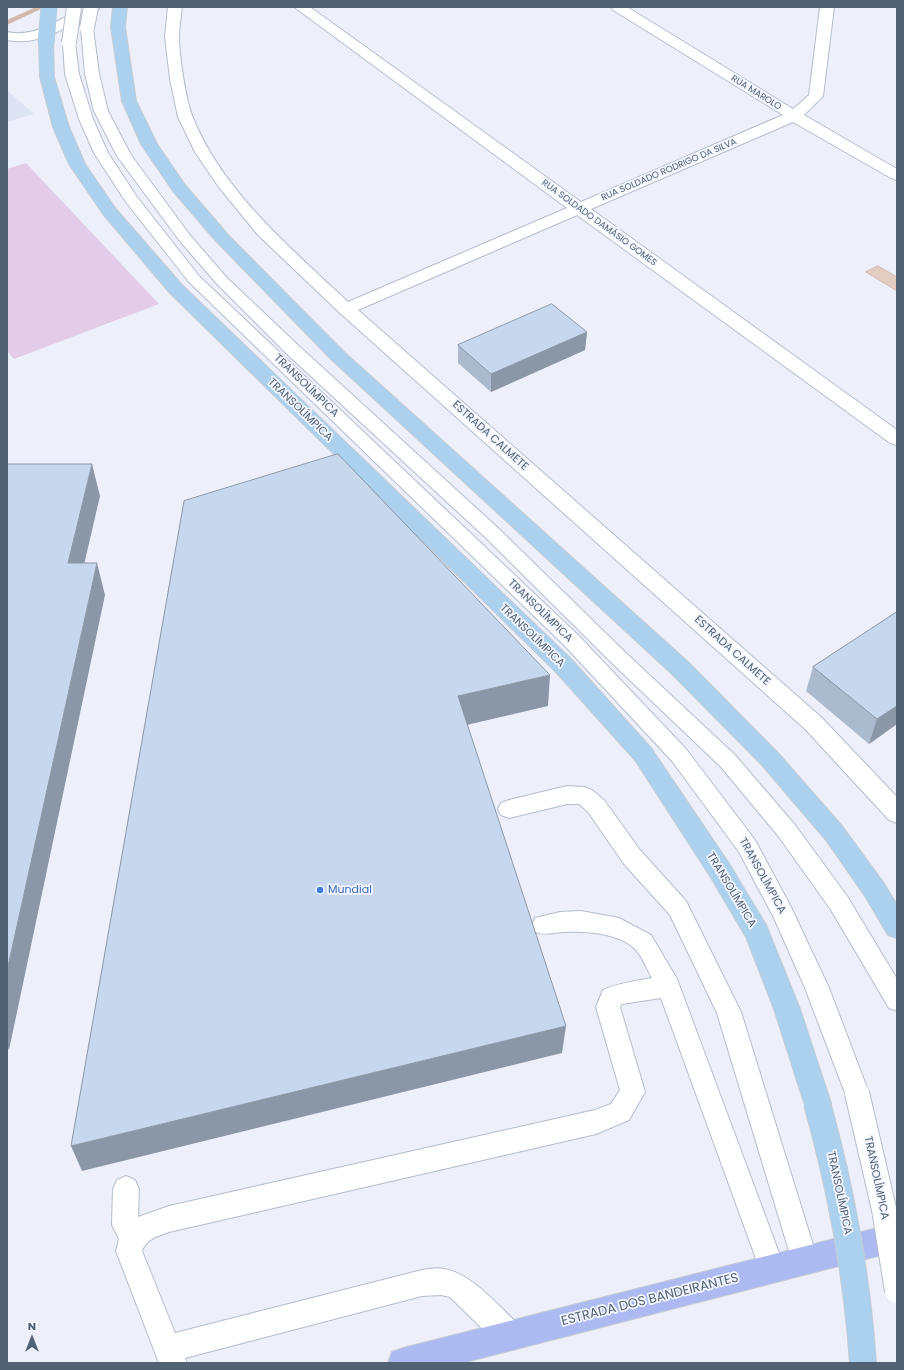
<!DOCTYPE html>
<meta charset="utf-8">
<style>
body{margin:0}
#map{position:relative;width:904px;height:1370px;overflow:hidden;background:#edf0fb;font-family:Poppins,sans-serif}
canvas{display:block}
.frame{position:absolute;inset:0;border:8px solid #516275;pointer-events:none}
.north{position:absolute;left:12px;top:1318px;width:40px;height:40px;-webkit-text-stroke:3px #f3f6fe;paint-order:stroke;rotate:0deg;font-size:11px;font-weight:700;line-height:16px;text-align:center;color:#516275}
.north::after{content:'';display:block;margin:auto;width:14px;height:18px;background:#516275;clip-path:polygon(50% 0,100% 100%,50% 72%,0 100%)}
</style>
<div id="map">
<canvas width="904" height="1370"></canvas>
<div class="frame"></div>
<div class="north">N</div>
</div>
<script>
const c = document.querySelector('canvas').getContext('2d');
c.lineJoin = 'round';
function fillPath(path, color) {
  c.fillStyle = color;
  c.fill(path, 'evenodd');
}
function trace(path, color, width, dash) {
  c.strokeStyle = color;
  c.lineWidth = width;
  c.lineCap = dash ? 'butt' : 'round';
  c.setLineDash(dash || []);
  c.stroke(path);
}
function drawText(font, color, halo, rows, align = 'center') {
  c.font = font + ' Poppins,sans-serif';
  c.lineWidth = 3.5;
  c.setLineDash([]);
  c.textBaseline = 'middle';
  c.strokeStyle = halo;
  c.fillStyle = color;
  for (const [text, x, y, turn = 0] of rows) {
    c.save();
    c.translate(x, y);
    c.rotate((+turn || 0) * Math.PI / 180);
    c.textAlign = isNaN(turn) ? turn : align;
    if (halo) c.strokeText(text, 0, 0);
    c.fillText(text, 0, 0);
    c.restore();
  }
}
const residential = new Path2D(`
 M7,90L34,114L7,122Z`);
const green = new Path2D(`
 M26,163L159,304L14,359L7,351V169Z`);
const water = new Path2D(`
 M878,266L897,277V291L866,272Z`);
const stream = new Path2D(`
 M36,7H45L7,25V20Z`);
const service = new Path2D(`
 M87,24L91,25L93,28L99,74L108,111L131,155L189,234L227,278L300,347L498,528L628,655L735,755L795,825L847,896L897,979V1011L889,1008L831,910L779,837L721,767L614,665L486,538L288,355L217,284L179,240L117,156L94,111L85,74L81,28L83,25Z
 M69,39L74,40L75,43L79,74L93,119L108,153L137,197L199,276L578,635L686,749L755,840L791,907L829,988L869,1093L866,1101L857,1105L848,1101L805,988L774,918L739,852L672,761L564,645L189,282L126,202L94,153L79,119L65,74L63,43L64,40Z
 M567,786L584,787L592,790L604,800L640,850L686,901L741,1012L818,1261L814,1270L805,1274L796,1270L792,1261L717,1013L670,915L624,864L588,812L579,804H567L509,818L501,815L498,809L501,803L509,800Z
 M581,911L619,918L651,935L677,979L785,1269L781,1278L772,1282L763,1278L661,998L622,1004L620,1007L645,1092L629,1120L596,1134L169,1232C158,1236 146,1239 142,1251L175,1333L422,1270C429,1269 437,1267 444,1269C473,1274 499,1307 520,1326L524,1336L520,1346L510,1350L500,1346L450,1297L441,1295L422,1296L185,1358L187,1363H159L116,1251L119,1239L112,1225L113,1189L117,1180L126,1176L135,1180L139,1189L138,1217L169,1206L595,1110L611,1104L620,1090L596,1007L603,990C619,983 635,981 652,978C647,969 642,956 635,949C619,933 586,931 565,932C554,932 546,936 535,932L532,925L535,918L560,912Z`);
const minor = new Path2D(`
 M168,7H182C181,17 179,27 179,37C179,56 186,101 193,118C223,192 291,248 348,302L567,208L294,7H310L581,202L783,115L613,10L611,7H627L793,109L809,95L820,7H834L823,96L804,115L897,169V180L891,178L793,122L591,209L897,430V445L890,443L577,215L358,310L821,717L897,797V823L889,820L805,729L340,313L258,235L218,186L195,152L178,117L170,79L165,37Z`);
const tertiary = new Path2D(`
 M83,7H100L98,10C70,25 40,47 7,40V32C35,38 59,20 83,7Z`);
const primary = new Path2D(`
 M897,1223V1251L462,1363H388L392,1352L403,1348Z`);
const motorway = new Path2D(`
 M113,7H127L125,27L136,101L157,144L185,185L228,235L344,352L688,662L778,753L842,826L883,882L897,905V938L888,935L865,896L826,840L762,765L672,674L332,360L216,241L173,191L141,144L122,101L111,27Z
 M46,39L51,40L53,43L54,77L69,127L85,164L115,208L182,285L571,659L651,748L728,862L766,925L800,1009L831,1103L827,1112L817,1116L807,1112L774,1009L746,937L710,876L635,760L555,671L170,293L103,214L69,164L53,127L40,77L39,43L41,40Z`);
const serviceBridgeFar1 = new Path2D(`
 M87,28L91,7
 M69,43L74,7`);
const serviceBridge = new Path2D(`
 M857,1093L884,1209L897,1291`);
const motorwayBridgeFar1 = new Path2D(`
 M46,43L49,7`);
const motorwayBridge = new Path2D(`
 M817,1103C841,1189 857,1274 863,1363`);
const wall = new Path2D(`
 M587,332L585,350L491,392L458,363V345Z
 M897,612V724L869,744L806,691L813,667Z`);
const shadedWall = new Path2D(`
 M587,332L585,350L491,392V374Z
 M92,464L100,496L77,595L68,563Z
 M97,563L105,595L9,1050L7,1046V971Z
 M550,675L548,706L458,727V696Z
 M897,706V724L869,744L877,719Z
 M566,1026L562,1053L82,1171L71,1146Z`);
const building = new Path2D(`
 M552,304L587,332L491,374L458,345Z
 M338,454L550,675L458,696L566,1026L71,1146L184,501Z
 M7,464H92L68,563H97L7,971Z
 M897,612V706L877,719L813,667Z`);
const markers = [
 [320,890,4,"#3f7fe0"]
];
const farStreetnames = [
 ["RUA MAROLO",756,93,32],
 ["RUA SOLDADO RODRIGO DA SILVA",669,170,-23],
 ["RUA SOLDADO DAMÁSIO GOMES",599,223,36]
];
const streetNames = [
 ["TRANSOLÍMPICA",306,386,44],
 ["TRANSOLÍMPICA",300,410,44],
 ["ESTRADA CALMETE",490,436,42],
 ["TRANSOLÍMPICA",540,611,44],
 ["TRANSOLÍMPICA",532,636,44],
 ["ESTRADA CALMETE",732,651,42],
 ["TRANSOLÍMPICA",762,876,61],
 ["TRANSOLÍMPICA",731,890,59],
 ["TRANSOLÍMPICA",876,1178,78],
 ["TRANSOLÍMPICA",839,1193,78]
];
const shopNames = [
 ["Mundial",328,890]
];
const nearStreetnames = [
 ["ESTRADA DOS BANDEIRANTES",650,1300,-14]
];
fillPath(residential, '#dfe4f4');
fillPath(green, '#e2cce8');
fillPath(water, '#e3cdc2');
trace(water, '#d4b8aa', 1);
fillPath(stream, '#d4b8aa');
trace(service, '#b3bdcd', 2);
trace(minor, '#b3bdcd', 2);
trace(tertiary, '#b3bdcd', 2);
trace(primary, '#c7cdd3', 2);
trace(motorway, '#c7cdd3', 2);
fillPath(service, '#fff');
fillPath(minor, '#fff');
fillPath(tertiary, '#fff');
fillPath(primary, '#adbaf2');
fillPath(motorway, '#abd1ee');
trace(serviceBridgeFar1, '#b3bdcd', 16, []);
trace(serviceBridge, '#b3bdcd', 26, []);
trace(motorwayBridgeFar1, '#c7cdd3', 17, []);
trace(motorwayBridge, '#c7cdd3', 28, []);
trace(serviceBridgeFar1, '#fff', 14);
trace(serviceBridge, '#fff', 24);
trace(motorwayBridgeFar1, '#abd1ee', 16);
trace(motorwayBridge, '#abd1ee', 26);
fillPath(wall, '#abbacd');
fillPath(shadedWall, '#8b97a7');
fillPath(building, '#c7d8ee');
trace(building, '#8b97a7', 1);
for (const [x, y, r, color] of markers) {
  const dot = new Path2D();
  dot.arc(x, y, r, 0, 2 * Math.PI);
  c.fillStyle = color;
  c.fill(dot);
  trace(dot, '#f3f6fe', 1.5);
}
drawText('9px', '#516275', '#f3f6fe', farStreetnames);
drawText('11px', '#516275', '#f3f6fe', streetNames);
drawText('11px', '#366cbe', '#f3f6fe', shopNames, 'left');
drawText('13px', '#516275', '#f3f6fe', nearStreetnames);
</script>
